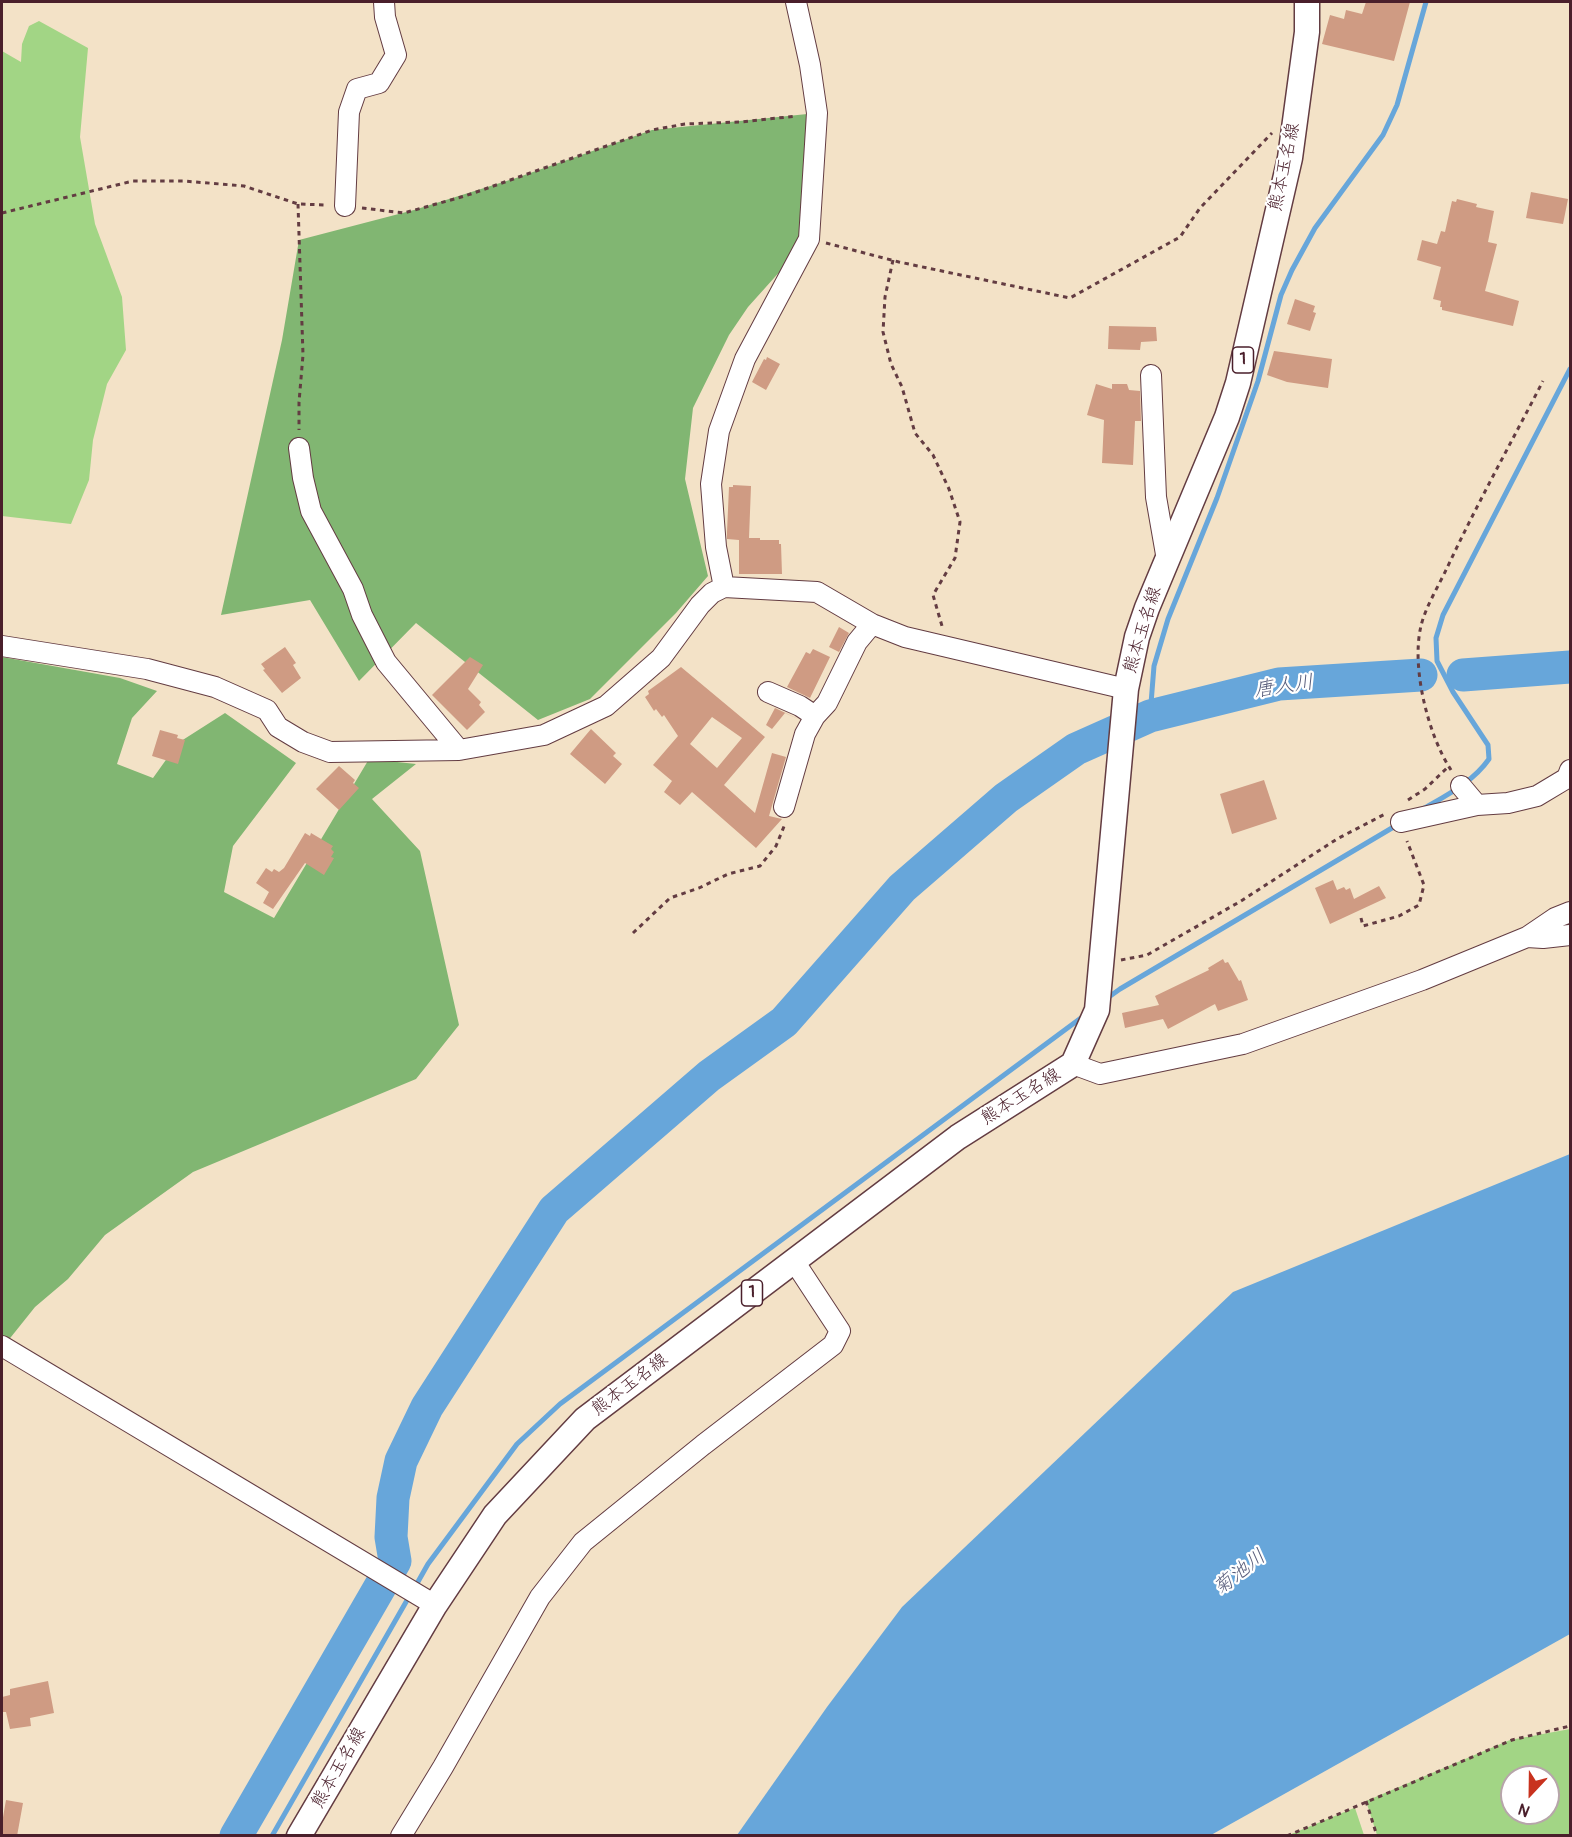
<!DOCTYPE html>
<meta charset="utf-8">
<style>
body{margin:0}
#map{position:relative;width:1572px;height:1837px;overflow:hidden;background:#f3e2c7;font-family:Pangolin,sans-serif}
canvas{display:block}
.frame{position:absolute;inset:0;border:3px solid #4a1f2b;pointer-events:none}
.north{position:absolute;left:1500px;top:1765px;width:60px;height:60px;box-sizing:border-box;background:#fff;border:2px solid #b7a5aa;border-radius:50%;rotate:202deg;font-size:16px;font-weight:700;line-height:24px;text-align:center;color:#4a1f2b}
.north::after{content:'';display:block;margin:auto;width:21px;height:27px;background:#c8321e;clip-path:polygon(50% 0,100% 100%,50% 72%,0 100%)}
</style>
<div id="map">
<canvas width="1572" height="1837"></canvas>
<div class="frame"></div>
<div class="north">N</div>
</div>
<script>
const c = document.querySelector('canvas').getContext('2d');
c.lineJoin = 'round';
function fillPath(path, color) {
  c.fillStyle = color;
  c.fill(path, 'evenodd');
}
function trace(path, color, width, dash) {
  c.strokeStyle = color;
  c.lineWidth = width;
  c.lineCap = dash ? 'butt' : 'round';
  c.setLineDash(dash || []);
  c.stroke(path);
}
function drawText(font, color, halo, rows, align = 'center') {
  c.font = font + ' Pangolin,"Klee One",sans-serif';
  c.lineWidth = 4.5;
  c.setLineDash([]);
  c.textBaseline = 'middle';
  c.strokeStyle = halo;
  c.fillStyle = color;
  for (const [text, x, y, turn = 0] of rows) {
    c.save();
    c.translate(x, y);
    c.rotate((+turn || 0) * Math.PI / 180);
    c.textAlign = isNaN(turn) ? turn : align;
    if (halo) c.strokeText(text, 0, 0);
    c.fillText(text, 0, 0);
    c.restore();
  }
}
const green = new Path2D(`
 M39,21L88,48L80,137L95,224L122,297L126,350L107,384L93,440L89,480L71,524L2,516V51L21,62L22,44L29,26Z
 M1570,1729V1835H1377L1366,1801L1510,1740ZM1512,1777H1548V1813H1512Z
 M1355,1808L1364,1835H1289L1354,1808Z`);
const forest = new Path2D(`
 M817,113L809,239L748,307L729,335L693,408L685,479L708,576L676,613L590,699L538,720L416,623L359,681L310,600L221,615L282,340L299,240L414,210L516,178L652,130Z
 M2,657L120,678L157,691L132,718L117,764L153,778L178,743L225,713L296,763L233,846L224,892L274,918L369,759L416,764L372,799L420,851L459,1025L416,1079L193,1172L105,1235L68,1279L35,1307L3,1347Z`);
const water = new Path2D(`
 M1570,1154V1634L1211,1835H737L827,1707L902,1607L1233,1292Z`);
const stream = new Path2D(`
 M1150,716L1154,666L1168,619L1217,498L1258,381L1281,295L1292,270L1315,228L1383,135L1397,105L1426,2
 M1423,809C1447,795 1473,782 1489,759L1488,745L1453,692L1437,661L1436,638L1443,615L1570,369
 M1106,999L1120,989L1397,825
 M415,1587L428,1564L517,1444L560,1404L1085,1015
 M272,1836L410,1595`);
const river = new Path2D(`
 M1463,675L1570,667
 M236,1836L395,1561L391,1537L393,1498L401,1461L427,1407L554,1210L709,1076L784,1022L902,888L1006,798L1076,749L1150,716L1279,684L1421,675`);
const building = new Path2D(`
 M1366,2H1410L1394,61L1322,44L1330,15L1344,19L1346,10L1362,14Z
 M1531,192L1568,199L1563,224L1526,218Z
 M1457,199L1477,204L1476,207L1494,211L1488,242L1497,244L1485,291L1519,301L1513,326L1442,310V307H1440L1441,301L1433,299L1441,267L1417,260L1422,240L1437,244L1441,231L1445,232L1452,201L1456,202Z
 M1295,299L1315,306L1313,312L1316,313L1310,331L1287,324Z
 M1109,326L1156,327L1157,341L1141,342L1140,350L1108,349Z
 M1274,351L1332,359L1328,388L1287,382L1267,375Z
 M767,357L780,364L766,390L752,382L764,359L766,360Z
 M1096,384L1112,389V384H1127L1129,390L1140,391L1141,421H1135L1133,465L1102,463L1104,420L1087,415Z
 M733,485L751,486L749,538H760V540H779V544H781L782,574H739V540L727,539V532L729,487H733Z
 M839,627L849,633L839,652L829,647Z
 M285,647L296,663L293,665L301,678L282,693L263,670L265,669L261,664Z
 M813,649L830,657L810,698L787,687L806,652L810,654Z
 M470,657L483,665L468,689L481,702L479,705L485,712L467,730L432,695Z
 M681,667L765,737L724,785L755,813L772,753L786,757L769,816L782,819L756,848L692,792L680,805L664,792L672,781L653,765L678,736L664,715L662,717L656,709L654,711L645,697L649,694L648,691ZM712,717L742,738L717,768L690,744Z
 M775,708L794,717L798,719L785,713L772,729L766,725Z
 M591,729L616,753L613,756L622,764L605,784L570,754Z
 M160,730L178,735L177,738L185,740L178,764L152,756Z
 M339,766L355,780L353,783L359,788L339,810L316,789Z
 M1264,780L1277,819L1232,834L1220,794Z
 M305,833L310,836L311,833L333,846L331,849L334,852L331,857L334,858L324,875L305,863L273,909L263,903L269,892L256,883L266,868L272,872L274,869L279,872L284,868Z
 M1333,880L1337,890L1344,887L1346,890L1350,888L1354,899L1379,886L1386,898L1330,924L1315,888Z
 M1223,959L1225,963L1228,962L1239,981L1241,980L1248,1000L1218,1011L1215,1004L1168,1029L1163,1019L1125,1028L1122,1013L1159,1005L1155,996L1209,970L1208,968Z
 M48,1681L54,1713L30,1718L31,1726L10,1729L6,1712H3L2,1697L10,1695V1689Z
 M6,1800L23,1803L17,1836H2V1823Z`);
const path = new Path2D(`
 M298,204L303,355L299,402V430
 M362,208L404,213L465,196L652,130L685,124L740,122L797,116
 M2,213L133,181H184L244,186L298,204L326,205
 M826,243L899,262L1070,298L1180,237L1200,208L1272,133
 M893,260L885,297L883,332L891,364L902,387L915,433L933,455L949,489L960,522L955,558L933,595L942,626
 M1451,770C1428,735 1411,667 1421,626C1425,608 1439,585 1447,568C1477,504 1511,443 1543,381
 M1408,800L1425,789L1448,767
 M1361,918L1363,926L1399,916L1419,905L1424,885L1407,841
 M633,933L670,898L699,888L728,874L760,866L776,846L785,824
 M1121,960L1147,955L1241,901L1337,839L1385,814
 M1366,1801L1377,1836
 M1287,1836L1512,1740L1570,1726`);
const minor = new Path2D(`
 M345,206L349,112L357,89L379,83L396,55L385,17L384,2
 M1151,375L1156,497L1167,560
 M299,448L303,478L311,511L353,589L362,615L386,662L459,750
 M724,587L716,547L711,484L719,431L745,359L809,239L817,113L810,65L796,2
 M2,646L147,669L215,687L267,710L278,727L303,742L330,752L459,750L544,735L606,706L661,658L700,605L712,593L724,587L817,592L872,624L905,637L1126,689
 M768,692L800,706L815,716
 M1461,786L1477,805
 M784,807L805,734L815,716L827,703L857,642L872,624
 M1401,822L1477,805L1508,803L1537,796L1567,778L1570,770
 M1527,937L1543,938L1570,935
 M1073,1064L1100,1074L1243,1044L1422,980L1527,937L1555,918L1570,912
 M2,1346L435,1605
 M401,1836L443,1767L540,1597L583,1542L703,1445L833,1345L840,1331L794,1261`);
const major = new Path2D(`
 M299,1836L435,1605L495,1515L585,1419L958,1137L1073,1064L1097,1010L1126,689L1137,637L1147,608L1227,417L1238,383L1290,158L1307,32V2`);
const shields = [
 [1243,360,21],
 [752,1293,21]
];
const shieldNames = [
 ["1",1243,360],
 ["1",752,1293]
];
const streetNames = [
 ["熊本玉名線",1285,167,-78],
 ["熊本玉名線",1143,630,-73],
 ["熊本玉名線",1021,1097,-32],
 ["熊本玉名線",630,1385,-37],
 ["熊本玉名線",339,1768,-60]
];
const waterNames = [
 ["唐人川",1284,687,-8],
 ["菊池川",1240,1573,-38]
];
fillPath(green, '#a2d585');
fillPath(forest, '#81b672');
fillPath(water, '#67a6da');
trace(stream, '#67a6da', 5);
trace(river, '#67a6da', 33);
fillPath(building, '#cf9b83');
trace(minor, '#633c42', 22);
trace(major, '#633c42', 27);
trace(path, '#633c42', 3, [4.5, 4.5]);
trace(minor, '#fff', 20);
trace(major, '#fff', 24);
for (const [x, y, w] of shields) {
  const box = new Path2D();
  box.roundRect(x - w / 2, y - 13, w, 26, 4.5);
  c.fillStyle = '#fff';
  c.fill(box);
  trace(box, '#4a1f2b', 1.5);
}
drawText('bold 16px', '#4a1f2b', null, shieldNames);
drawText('18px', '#4a1f2b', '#fff', streetNames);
drawText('italic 20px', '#575c7a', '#fff', waterNames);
</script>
